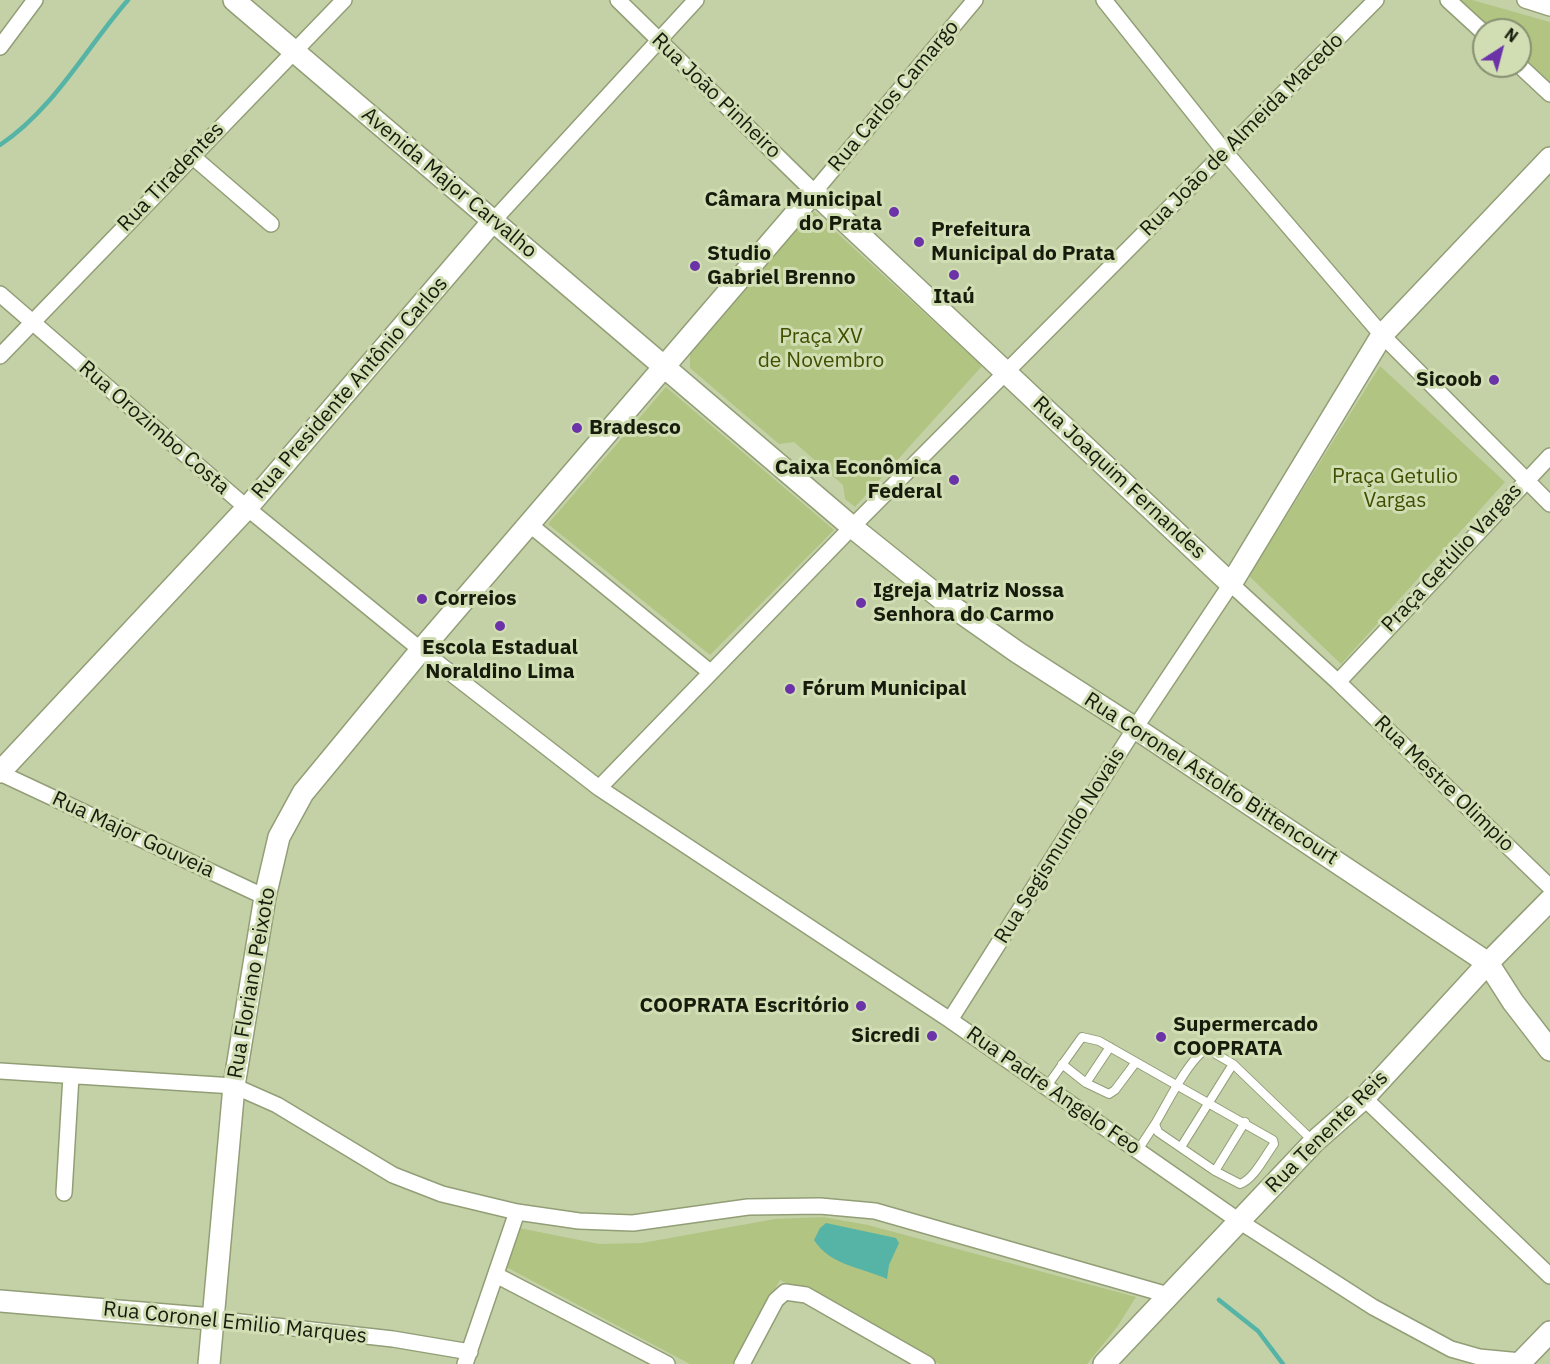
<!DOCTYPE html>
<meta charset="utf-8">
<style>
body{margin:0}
#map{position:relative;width:1550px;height:1364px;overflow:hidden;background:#c4d1a7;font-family:"IBM Plex Sans",sans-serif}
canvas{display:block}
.north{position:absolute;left:1472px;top:18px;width:60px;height:60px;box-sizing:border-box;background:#d1deb4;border:2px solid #879071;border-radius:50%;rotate:36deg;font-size:16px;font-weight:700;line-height:24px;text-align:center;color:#171b0c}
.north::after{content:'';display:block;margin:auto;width:21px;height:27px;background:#6c33a9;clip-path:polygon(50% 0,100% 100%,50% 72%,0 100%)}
</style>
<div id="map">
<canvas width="1550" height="1364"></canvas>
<div class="north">N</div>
</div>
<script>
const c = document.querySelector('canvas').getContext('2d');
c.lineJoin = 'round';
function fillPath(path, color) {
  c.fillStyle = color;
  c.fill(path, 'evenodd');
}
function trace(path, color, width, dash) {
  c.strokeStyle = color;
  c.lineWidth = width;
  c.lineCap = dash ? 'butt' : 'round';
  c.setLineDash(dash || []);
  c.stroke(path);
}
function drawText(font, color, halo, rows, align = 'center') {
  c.font = font + ' "IBM Plex Sans",sans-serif';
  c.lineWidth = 6;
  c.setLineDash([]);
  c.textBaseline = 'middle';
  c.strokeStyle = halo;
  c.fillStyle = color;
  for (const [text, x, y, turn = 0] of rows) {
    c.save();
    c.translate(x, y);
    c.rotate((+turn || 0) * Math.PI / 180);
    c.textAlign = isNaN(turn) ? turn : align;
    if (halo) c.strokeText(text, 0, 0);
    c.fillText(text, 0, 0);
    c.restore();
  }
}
const green = new Path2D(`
 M1459,0H1472L1550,22V87L1520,58V30H1491Z
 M812,210L982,366L855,507L845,499L843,485L794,442L779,444L690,368V352Z
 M1380,366L1505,482L1341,664L1249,576Z
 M666,387L834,530L710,655L548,524Z
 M823,1217L868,1225L1136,1297L1117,1327L1087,1364H939L780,1280L734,1364H690L506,1267L519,1228L599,1244L642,1243L775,1219Z`);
const water = new Path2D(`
 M826,1223L896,1238L899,1243L889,1265L887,1279C861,1267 831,1266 814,1240L820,1228Z`);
const stream = new Path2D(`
 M0,145C54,109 86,48 128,0
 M1219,1300L1258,1331L1283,1364`);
const lane = new Path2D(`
 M1062,1064L1086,1083L1109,1094L1115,1090L1136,1062
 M1086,1083L1110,1047
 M1047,1086L1082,1037L1099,1041L1273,1140L1274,1144C1265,1156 1254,1179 1240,1184L1215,1171L1158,1132L1155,1124C1166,1106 1189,1058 1207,1049L1233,1064L1313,1141
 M1181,1147L1233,1064
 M1138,1150L1155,1124
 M1215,1171L1245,1122`);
const street = new Path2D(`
 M618,0L814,192L975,0
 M1104,0L1225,152L1382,335L1550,504
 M1448,0L1484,33
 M1525,0L1550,8
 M0,47L35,0
 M1520,66L1550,94
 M192,156L271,224
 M493,221L696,0
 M0,294L247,508L421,650L599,788L950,1020L1239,1221L1373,1307L1451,1349L1479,1357L1521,1361
 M0,356L344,0
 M529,524L710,672
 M1338,682L1550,456
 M0,773L265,897
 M599,788L852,527L1376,0
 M950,1020L1135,728L1231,584L1338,682L1550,887
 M0,1071L234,1086L277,1105L393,1175L442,1194L517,1212L579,1221L633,1223L748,1207L820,1206L875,1211L1168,1295
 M1364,1098L1550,1276
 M64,1193L71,1076
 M496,1275L667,1364
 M213,1319L393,1339L470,1352
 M465,1364L517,1212
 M742,1364L776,1300L785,1292L806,1295L927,1364`);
const secondary = new Path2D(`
 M234,0L852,527L943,600L1017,652L1135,728L1488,963L1513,1002L1550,1050
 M0,772L247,508L493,221
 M0,1301L213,1319
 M209,1364L234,1086L265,897L279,837L303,793L421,650L814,192L1231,584L1382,335L1550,158
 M1104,1364L1314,1142L1364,1098L1488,963L1550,900
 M1519,1364L1550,1332`);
const markers = [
 [894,212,6,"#6c33a9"],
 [919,242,6,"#6c33a9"],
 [695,266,6,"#6c33a9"],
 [954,275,6,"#6c33a9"],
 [1494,380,6,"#6c33a9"],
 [577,428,6,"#6c33a9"],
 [954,480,6,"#6c33a9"],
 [422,599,6,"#6c33a9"],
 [861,603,6,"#6c33a9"],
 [500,626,6,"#6c33a9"],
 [790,689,6,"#6c33a9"],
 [861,1006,6,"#6c33a9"],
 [932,1036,6,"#6c33a9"],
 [1161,1037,6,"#6c33a9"]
];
const streetNames = [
 ["Rua João Pinheiro",716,96,44],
 ["Rua Carlos Camargo",894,96,-50],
 ["Rua João de Almeida Macedo",1242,135,-45],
 ["Rua Tiradentes",171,177,-46],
 ["Avenida Major Carvalho",449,183,40],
 ["Rua Presidente Antônio Carlos",350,388,-49],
 ["Rua Orozimbo Costa",154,428,41],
 ["Rua Joaquim Fernandes",1119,478,43],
 ["Praça Getúlio Vargas",1452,558,-47],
 ["Rua Coronel Astolfo Bittencourt",1211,779,33],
 ["Rua Mestre Olimpio",1444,784,44],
 ["Rua Major Gouveia",133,835,25],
 ["Rua Segismundo Novais",1060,846,-58],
 ["Rua Floriano Peixoto",252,983,-80],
 ["Rua Padre Angelo Feo",1053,1091,35],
 ["Rua Tenente Reis",1327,1132,-45],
 ["Rua Coronel Emilio Marques",235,1323,6]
];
const poiNames = [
 ["Câmara Municipal",882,200,"right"],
 ["do Prata",882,224,"right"],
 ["Prefeitura",931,230],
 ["Municipal do Prata",931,254],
 ["Studio",707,254],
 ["Gabriel Brenno",707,278],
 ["Itaú",954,297,"center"],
 ["Sicoob",1482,380,"right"],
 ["Bradesco",589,428],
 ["Caixa Econômica",942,468,"right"],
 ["Federal",942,492,"right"],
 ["Igreja Matriz Nossa",873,591],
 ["Senhora do Carmo",873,615],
 ["Correios",434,599],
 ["Escola Estadual",500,648,"center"],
 ["Noraldino Lima",500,672,"center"],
 ["Fórum Municipal",802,689],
 ["COOPRATA Escritório",849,1006,"right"],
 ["Supermercado",1173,1025],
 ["COOPRATA",1173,1049],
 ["Sicredi",920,1036,"right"]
];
const parkNames = [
 ["Praça XV",821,337],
 ["de Novembro",821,361],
 ["Praça Getulio",1395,477],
 ["Vargas",1395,501]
];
fillPath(green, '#b1c482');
fillPath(water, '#55b4a5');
trace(stream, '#55b4a5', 4.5);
trace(lane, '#929e76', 10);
trace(street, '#929e76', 18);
trace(secondary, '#929e76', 24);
trace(lane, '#fff', 8);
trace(street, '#fff', 15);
trace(secondary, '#fff', 21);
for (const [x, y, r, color] of markers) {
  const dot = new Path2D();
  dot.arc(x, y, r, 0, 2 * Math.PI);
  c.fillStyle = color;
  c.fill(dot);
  trace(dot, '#d1deb4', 2);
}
drawText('21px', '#171b0c', '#d1deb4', streetNames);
drawText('bold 21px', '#171b0c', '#d1deb4', poiNames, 'left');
drawText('21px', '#404f00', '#d1deb4', parkNames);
</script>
